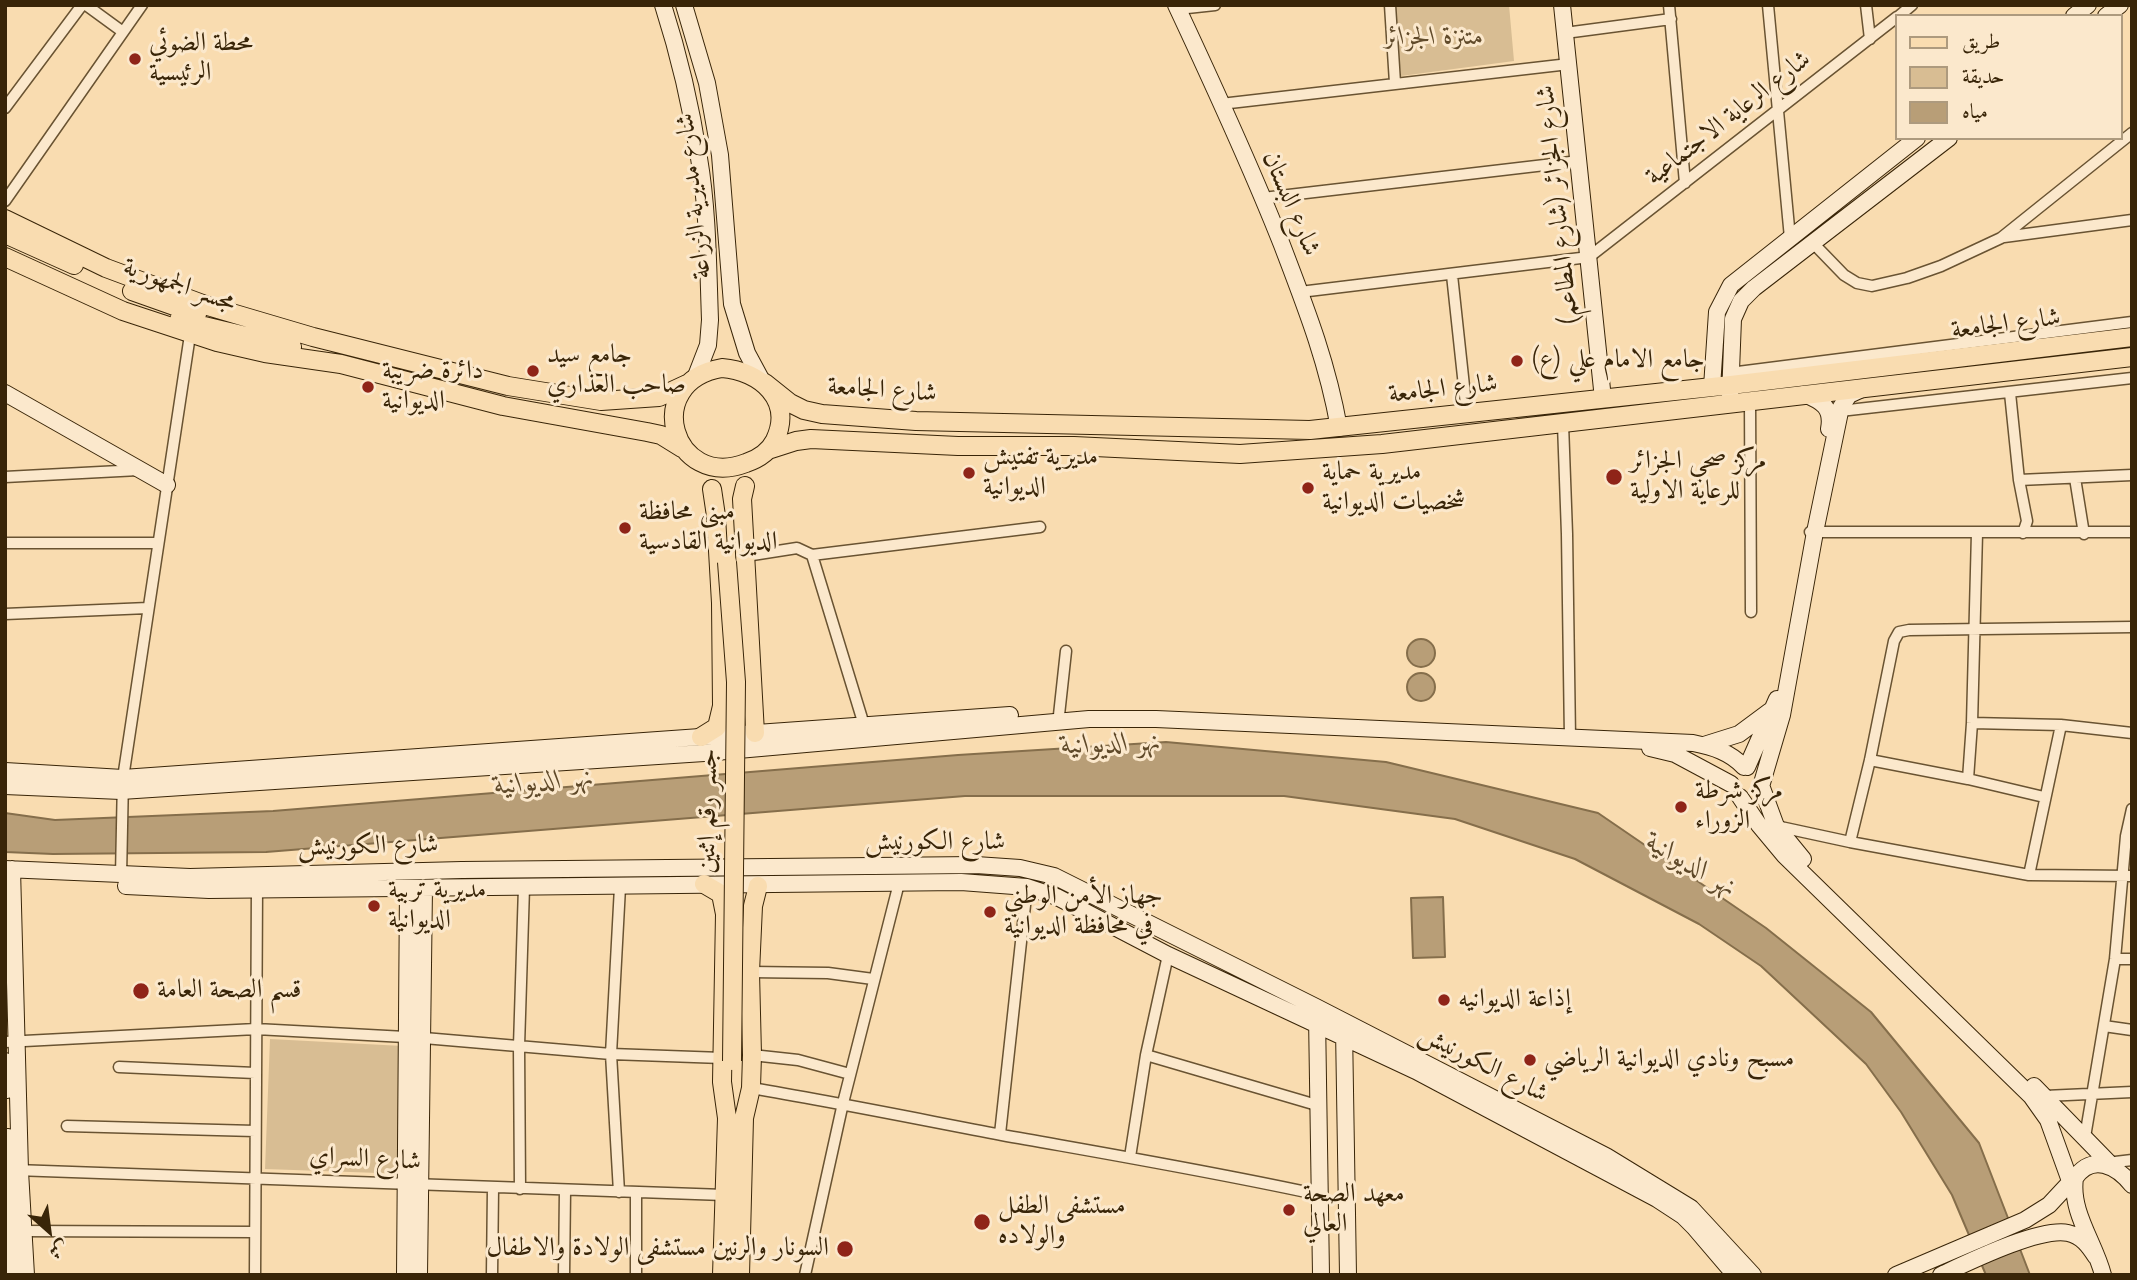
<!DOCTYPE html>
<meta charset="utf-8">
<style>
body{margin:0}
#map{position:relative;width:2137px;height:1280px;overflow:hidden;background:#f9dcb0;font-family:Cardo,Amiri,serif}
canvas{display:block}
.frame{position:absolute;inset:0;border:7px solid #392508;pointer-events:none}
.legend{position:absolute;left:1895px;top:14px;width:228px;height:126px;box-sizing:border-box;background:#fbe8cc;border:2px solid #ad9a7e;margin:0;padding:9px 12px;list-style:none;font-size:21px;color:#392508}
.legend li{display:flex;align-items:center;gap:14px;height:35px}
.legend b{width:35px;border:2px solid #ad9a7e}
.north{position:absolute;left:14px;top:1196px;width:70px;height:70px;-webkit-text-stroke:5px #fbe8cc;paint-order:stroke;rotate:152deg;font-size:19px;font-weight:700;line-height:28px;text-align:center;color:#392508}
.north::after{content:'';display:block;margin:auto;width:24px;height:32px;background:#392508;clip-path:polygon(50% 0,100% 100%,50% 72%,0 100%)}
</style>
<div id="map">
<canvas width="2137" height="1280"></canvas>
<div class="frame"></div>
<ul class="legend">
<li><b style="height:9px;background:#f9dcb0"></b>طريق</li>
<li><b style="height:19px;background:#d8bd93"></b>حديقة</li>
<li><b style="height:19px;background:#b89e77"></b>مياه</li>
</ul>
<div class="north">ش</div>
</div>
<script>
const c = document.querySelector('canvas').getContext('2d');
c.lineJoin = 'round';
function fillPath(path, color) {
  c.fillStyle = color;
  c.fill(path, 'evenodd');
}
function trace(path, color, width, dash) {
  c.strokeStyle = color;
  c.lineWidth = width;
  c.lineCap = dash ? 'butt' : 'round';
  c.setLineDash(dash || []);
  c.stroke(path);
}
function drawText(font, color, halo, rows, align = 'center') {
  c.font = font + ' Cardo,Amiri,serif';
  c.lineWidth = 6;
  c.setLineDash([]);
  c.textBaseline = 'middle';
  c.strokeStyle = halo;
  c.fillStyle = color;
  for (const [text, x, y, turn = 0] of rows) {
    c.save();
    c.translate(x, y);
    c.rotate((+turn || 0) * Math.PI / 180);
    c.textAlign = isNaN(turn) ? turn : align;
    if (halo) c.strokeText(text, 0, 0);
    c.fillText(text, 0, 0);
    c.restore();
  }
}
const green = new Path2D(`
 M1394,5H1509L1514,61L1401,76Z
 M270,1039L403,1046L407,1174L265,1169Z`);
const water = new Path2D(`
 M1407 653a14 14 0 1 1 28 0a14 14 0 1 1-28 0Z
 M1407 687a14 14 0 1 1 28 0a14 14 0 1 1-28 0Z
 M1166,742L1386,762L1598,813L1766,928L1871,1012L1979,1143L2030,1275H1986L1952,1195L1901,1112L1866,1064L1761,966L1699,924L1575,859L1455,819L1284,796H965L266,852L53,854L5,852V813L55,820L273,811L958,755Z
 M1443,897L1445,957L1413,958L1411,898Z`);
const street = new Path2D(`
 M86,5L123,32
 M1390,5L1395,83
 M1669,5L1685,183
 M1768,5L1790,238
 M1866,5L1870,39
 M1178,9L1215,5
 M1899,16L1912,5
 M1565,33L1671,19
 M1221,104L1569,64
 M5,108L82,5
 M1263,198L1579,161
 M5,201L142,5
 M2004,237L2132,220
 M1813,243L1844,275L1857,283L1872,286L1907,278L1941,266L2001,238L2132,133
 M1452,275L1467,414
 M1300,292L1589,257L1897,17
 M1730,373L2132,322
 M2010,393L2019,480L2027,521L2023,533
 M1750,401L1751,612
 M1840,411L2132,378
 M1563,424L1567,534L1570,738
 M5,477L139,470
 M2075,478L2084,534
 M2019,480L2132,475
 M1810,532H2132
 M5,543H158
 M812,555L1040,527
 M746,556L797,548L812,555L864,725
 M5,614L148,608
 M1059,715L1066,651
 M1972,723L2061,725L2132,733
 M1870,760L1968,779L2044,797
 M1968,779L1972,723L1977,533
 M1776,826L1850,842L2029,875L2132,876
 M1850,842L1870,760L1894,641L1899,632L1909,630L2132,627
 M2029,875L2061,725
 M121,876L123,778L190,335
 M2115,959H2132
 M750,972L828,973L873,979
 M2104,1026L2132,1030
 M5,1042L256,1029L424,1038L611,1054L722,1058
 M752,1055L798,1060L850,1074
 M1146,1055L1320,1106
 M119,1067L255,1073
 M751,1088C835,1102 918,1119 1002,1135C1108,1154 1215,1172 1320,1195
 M2045,1096L2132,1092
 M67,1126L255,1131
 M1000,1134L1027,887
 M2085,1137L2115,959L2126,836L2132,809
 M1130,1157L1146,1055L1168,955
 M2107,1163L2132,1160
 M15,1170L724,1195
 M520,1189L519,1046L524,887
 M619,1192L611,1054L620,887
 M636,1193V1275
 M19,1231L255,1232
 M255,1275L257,886
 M492,1275L493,1188
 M564,1275L565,1191
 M805,1275L843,1103L899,883`);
const secondary = new Path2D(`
 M663,5C679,55 691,106 699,158C708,211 708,266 710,320L708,345L696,376
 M684,5L707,83L720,155L732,304L747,353L761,379
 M1176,5C1213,84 1250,164 1282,245C1306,308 1327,361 1339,428
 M1562,5L1603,399
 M2074,16L2088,5
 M2106,16L2120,5
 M1712,387L1717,312L1731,285L1917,138
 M5,393L167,485
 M1804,394C1822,401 1833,408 1829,429
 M1730,397L1733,319L1741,301L1754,288L1949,138
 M1704,745L1739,734L1770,711
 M1650,748L1675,754L1731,784
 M1747,767L1777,699
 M5,771L123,778L1010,715
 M1762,783L1782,715L1815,532L1841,407L1849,395L1862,389
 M5,786L121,791L704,753L1089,719H1156L1693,743C1713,747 1730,752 1744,767
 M1762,788L1776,826L1803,859
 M1740,797L1759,825L1784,855L2031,1096L2048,1120L2074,1192
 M5,869L190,877L462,870L976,865L1020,868L1054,876L1316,1007L1606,1156L1691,1208L1753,1275
 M12,869L20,1171L26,1275
 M126,886L209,890L961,882L1027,887L1057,897L1168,955L1416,1071L1657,1199L1683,1216L1694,1227L1735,1275
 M1317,1016L1321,1275
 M1344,1029L1348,1275
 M5,1061L7,1090
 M2034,1086L2115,1169
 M8,1137L13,1275
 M405,1275L408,888
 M419,1275L424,888
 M1896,1275L2025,1220L2049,1205L2076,1176
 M1941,1275C1969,1262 2040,1227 2068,1233C2082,1236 2089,1246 2096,1257
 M2103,1275C2095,1243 2070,1212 2075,1178C2092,1153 2117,1166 2132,1185`);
const primary = new Path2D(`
 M5,219L106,268L208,306L313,337L508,386L601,401L659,397L687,384
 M5,234L74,265
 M5,257L123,311L217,342L265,353L341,364L503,406L647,432L661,435L682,448
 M132,291L197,314
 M179,320L292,347
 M722,368C760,371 794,400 775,440C769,452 758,459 746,463C673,491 640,382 722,368Z
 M765,383L790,403L804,410L822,414L916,421L1310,430L1731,385L2132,337
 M768,450L796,441L811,439L958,446H1074L1240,454L1382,444L2132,357
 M745,486L742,499L755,733
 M701,737L717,727L722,706L721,603L716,516L712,489
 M704,884L721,894L725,914L722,1082L727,1118L722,1275
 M740,1275L744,1118L751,1088L752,1055L750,972L753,906L758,886`);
const primaryBridge = new Path2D(`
 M727,562L736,682L732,1061`);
const markers = [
 [135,59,7,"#8f2418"],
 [1517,361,7,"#8f2418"],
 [533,371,7,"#8f2418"],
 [368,387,7,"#8f2418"],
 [969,473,7,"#8f2418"],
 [1614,477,9,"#8f2418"],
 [1308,488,7,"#8f2418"],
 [625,528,7,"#8f2418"],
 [1681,807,7,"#8f2418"],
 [374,906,7,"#8f2418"],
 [990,912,7,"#8f2418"],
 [141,991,9,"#8f2418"],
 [1444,1000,7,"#8f2418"],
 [1530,1060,7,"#8f2418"],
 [1289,1210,7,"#8f2418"],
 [982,1222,9,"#8f2418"],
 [845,1249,9,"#8f2418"]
];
const parkNames = [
 ["متنزة الجزائر",1434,38]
];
const poiNames = [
 ["محطة الضوئي",149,44],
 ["الرئيسية",149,74],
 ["جامع سيد",547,356],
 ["صاحب العذاري",547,386],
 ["جامع الامام علي (ع)",1531,361],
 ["دائرة ضريبة",382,372],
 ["الديوانية",382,402],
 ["مديرية تفتيش",983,458],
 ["الديوانية",983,488],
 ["مركز صحي الجزائر",1630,462],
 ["للرعاية الاولية",1630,492],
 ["مديرية حماية",1322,473],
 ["شخصيات الديوانية",1322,503],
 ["مبنى محافظة",639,513],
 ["الديوانية القادسية",639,543],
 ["مركز شرطة",1695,792],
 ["الزوراء",1695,822],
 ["مديرية تربية",388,891],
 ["الديوانية",388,921],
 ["جهاز الأمن الوطني",1004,897],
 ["في محافظة الديوانية",1004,927],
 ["قسم الصحة العامة",157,991],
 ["إذاعة الديوانيه",1458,1000],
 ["مسبح ونادي الديوانية الرياضي",1544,1060],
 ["معهد الصحة",1303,1195],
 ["العالي",1303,1225],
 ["مستشفى الطفل",998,1207],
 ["والولاده",998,1237],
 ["السونار والرنين مستشفى الولادة والاطفال",829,1249,"right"]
];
const streetNames = [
 ["شارع الرعاية الاجتماعية",1729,119,-38],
 ["شارع مديرية الزراعة",695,196,-96],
 ["شارع البستان",1290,204,67],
 ["شارع الجزائر (شارع المطاعم)",1559,205,-96],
 ["مجسر الجمهورية",179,286,19],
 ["شارع الجامعة",2006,325,-7],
 ["شارع الجامعة",1443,390,-6],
 ["شارع الجامعة",882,391,4],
 ["جسر رقم إثنين",709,811,-89],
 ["شارع الكورنيش",935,843],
 ["شارع الكورنيش",368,847,-1],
 ["شارع الكورنيش",1483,1065,27],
 ["شارع السراي",365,1160,3]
];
const waterNames = [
 ["نهر الديوانية",1111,745,-2],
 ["نهر الديوانية",544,783,-5],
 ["نهر الديوانية",1691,866,30]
];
fillPath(green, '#d8bd93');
fillPath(water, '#b89e77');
trace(water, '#856e4b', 2);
trace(street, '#695332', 13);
trace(secondary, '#392508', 18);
trace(primary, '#392508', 20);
trace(street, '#fbe8cc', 10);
trace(secondary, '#fbe8cc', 16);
trace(primary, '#f9dcb0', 18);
trace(primaryBridge, '#392508', 20, []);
trace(primaryBridge, '#f9dcb0', 18);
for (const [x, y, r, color] of markers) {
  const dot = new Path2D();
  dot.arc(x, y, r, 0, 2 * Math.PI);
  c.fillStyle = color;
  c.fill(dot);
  trace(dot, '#fbe8cc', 2.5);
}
drawText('italic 26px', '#614b2b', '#fbe8cc', parkNames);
drawText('26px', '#392508', '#fbe8cc', poiNames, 'left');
drawText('26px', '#392508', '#fbe8cc', streetNames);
drawText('italic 28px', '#5f4929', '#fbe8cc', waterNames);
</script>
